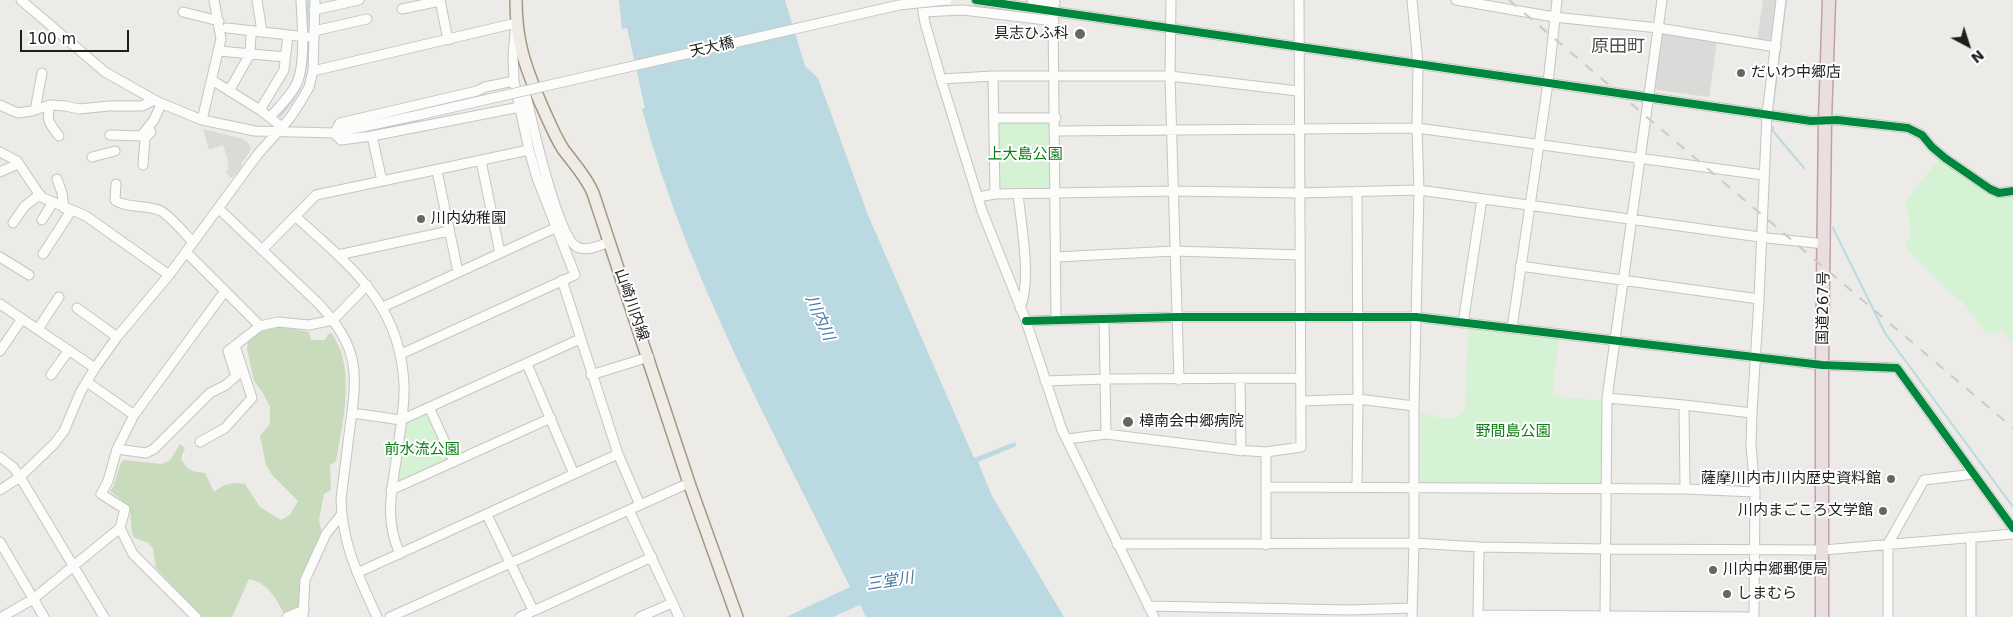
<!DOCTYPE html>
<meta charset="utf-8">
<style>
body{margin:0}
#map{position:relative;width:2013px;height:617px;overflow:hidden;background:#edebe7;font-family:"DejaVu Sans",sans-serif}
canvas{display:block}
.north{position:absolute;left:1943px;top:20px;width:50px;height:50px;-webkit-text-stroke:4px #fff;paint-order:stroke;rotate:140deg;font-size:14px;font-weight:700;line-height:20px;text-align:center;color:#1e1e1e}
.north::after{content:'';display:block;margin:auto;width:18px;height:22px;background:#1e1e1e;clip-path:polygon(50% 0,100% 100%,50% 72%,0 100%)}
.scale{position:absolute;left:20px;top:30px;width:109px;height:22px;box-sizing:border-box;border:2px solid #1e1e1e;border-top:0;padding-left:6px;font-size:15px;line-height:18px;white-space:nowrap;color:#1e1e1e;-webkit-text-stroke:4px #fff;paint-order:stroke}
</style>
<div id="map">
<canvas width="2013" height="617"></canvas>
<div class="north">N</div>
<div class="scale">100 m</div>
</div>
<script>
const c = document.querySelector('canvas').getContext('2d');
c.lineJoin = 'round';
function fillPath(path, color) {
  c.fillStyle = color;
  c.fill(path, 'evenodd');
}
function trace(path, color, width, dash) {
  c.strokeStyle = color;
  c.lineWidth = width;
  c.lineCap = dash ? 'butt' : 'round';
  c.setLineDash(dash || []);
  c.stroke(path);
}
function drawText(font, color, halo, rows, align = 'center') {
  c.font = font + ' "DejaVu Sans","Noto Sans JP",sans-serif';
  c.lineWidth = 4;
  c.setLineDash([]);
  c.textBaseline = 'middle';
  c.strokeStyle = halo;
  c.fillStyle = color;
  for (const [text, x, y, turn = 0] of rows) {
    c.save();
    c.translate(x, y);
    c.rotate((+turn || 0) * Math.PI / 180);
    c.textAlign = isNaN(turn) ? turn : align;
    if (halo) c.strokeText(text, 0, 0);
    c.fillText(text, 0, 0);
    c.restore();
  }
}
const religious = new Path2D(`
 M1763,0H1779L1774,40L1771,42L1757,41Z
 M1664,34L1717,42L1709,97L1657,90L1655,86L1661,36Z
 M203,129L243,139L249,144L251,148L249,153L241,164L242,166L234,176L231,178L225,171L229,169L227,165L229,164L223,145L209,150Z`);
const forest = new Path2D(`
 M278,326L309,332L311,340H325L328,334L332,333C335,340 340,347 342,355C351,389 342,427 336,461L330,465L331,490L324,494L319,520L322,535L300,579L299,608L284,614C276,598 268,583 249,579L232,617H202L156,568L153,548L148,543L133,537C127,508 138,511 110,491C118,482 116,470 123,460L162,464L170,460L180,444L185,448L181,458C186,470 193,472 205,473L214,492C225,483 232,482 245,484L260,507L281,520L290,515L298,501L272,475L266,465L260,436L270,424V407L263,393L254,381L247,349L248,341L260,332Z`);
const park = new Path2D(`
 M1052,120L1051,189H999L998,121Z
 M1939,159L1989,194L1998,197H2013V343L2004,332L1986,333L1963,302L1957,300L1912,255L1906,245L1911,230L1905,202Z
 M1468,328L1559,339L1552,396L1604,401L1603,484L1601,486L1420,485L1421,412C1435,417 1457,426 1465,408Z
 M425,413L430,414L449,459L448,462L399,484L395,481L406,421Z`);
const water = new Path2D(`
 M619,0H785L805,66L818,78L868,215L974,458L1015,442L1016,446L978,462L992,496L1064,617H866L860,605L833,617H786L850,587C774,432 687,277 642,109L645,108L627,28L622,29Z`);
const stream = new Path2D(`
 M307,35L308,0
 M1773,105L1786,0
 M280,116C297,97 306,81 307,55
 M1773,127V131L1804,168
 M1833,228L1885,333L2013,507`);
const minor = new Path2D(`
 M21,0L105,72L158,102L202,120L255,131L334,133L419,115
 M257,0L262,32
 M440,0L448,40
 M921,0L925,23L941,79L982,211L1026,321L1062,430L1154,617
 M976,0L1811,121L1837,120L1908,128L1922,135L1932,147L1945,158L1990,189L1999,193L2013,191
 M1032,0L1055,3
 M1055,0L1053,11L1056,320
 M1171,0L1170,76L1179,380
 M1456,0L1554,17L1658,28L1776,47
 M402,9L440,1
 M314,10L359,0
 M183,12L219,21
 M923,12L963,10L1054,21
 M227,28L307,37
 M314,31L367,19
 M219,51L285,57
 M313,71L516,23L513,55L514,81
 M993,76L995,194
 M941,79L993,76H1170L1298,91
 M212,80L260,110L282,127
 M229,91L250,54L251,36
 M525,91C531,118 557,236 577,247C587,252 600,245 610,242
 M0,105L18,113L32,111L50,105L66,106L79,109L109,106H142L154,100
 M50,105C46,121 49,123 59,136
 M35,110L42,73
 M260,110L284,70L288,35
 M270,117C280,106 291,96 297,83C306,61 302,24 301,0
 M994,118H1056
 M202,120L221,39L214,0
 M1056,131L1417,128L1763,175
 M334,133L340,123L477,91L485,87L514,81L529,150L537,178L575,275L401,354
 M334,133L341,140L372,136L520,107
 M110,135L141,136L154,120L161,104
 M372,136L382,181
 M0,152L17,161L41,197L86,216L169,275
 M92,157L115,151
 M481,161L500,253
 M143,165L145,138L151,132
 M437,171L458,272
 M0,172L18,164
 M57,179L62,193L64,208
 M116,184L115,200C124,208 149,205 161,211C171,217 185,234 193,242
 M1357,191L1358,399L1357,487
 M1018,194C1021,224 1032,281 1020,308
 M978,197L995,194L1173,191L1299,193L1419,190L1767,238L1825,244
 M218,208L319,304C359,348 358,371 350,427C347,451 344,475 341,499C342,545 359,577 377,617
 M295,216C350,266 401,304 404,385C405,410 399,436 396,461C391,495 385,521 400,554
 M42,220L53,202
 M13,223L24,207L40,194
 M262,250L316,195L529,150
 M186,252L225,291L134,415L117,449L146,453L154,449L210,393L226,385L236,376L228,351L260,326L278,322L309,325L333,320L367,285
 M43,254L71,211
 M338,255L449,231
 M0,257L29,275
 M1056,257L1175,251L1300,255
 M1520,266L1759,299
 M562,280L618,454L640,505
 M225,291L260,326
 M0,304L95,368
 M383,307L555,228
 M77,308L117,337
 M1104,320L1106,434
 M1026,321L1177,317H1416L1822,365L1897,368L2013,528
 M1463,323L1482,199
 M1512,328L1548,83L1557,0
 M38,329L59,297
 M0,351L22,319
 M527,364L574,474
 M51,375L69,350
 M591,375L649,357
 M1240,379L1241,451
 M1045,381L1105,379L1301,378
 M87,382L134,415
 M1607,398L1684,405L1752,413
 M1302,401L1358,399L1414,406
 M1684,405L1685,489
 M429,407L454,462
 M352,413L401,420L580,339
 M1067,439L1106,434L1236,450L1266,452L1301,447L1299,0
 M200,442L225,428L252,398L235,346
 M0,457L13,467L20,477L104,617
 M1267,487L1685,489L1755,492
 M0,490L20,477L54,444L64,431L81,391L95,368L117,337L169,275L258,154L290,118L301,101L309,87L313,71L315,0
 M391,490L551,418
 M629,510L679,617
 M487,515L533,610
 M120,528L133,554L196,617
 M0,542L44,617
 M1117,544L1414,543L1479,547L1606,549L1823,550L2013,534
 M1266,545V452
 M357,573L618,454
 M1148,606L1350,610L1412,608
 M1478,615L1754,617
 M1605,615L1607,398L1662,0
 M2,617L33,599L120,528L125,509L101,494L108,481L117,449
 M287,617L304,610
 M303,617L305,580L326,534L341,515
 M390,617L689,483
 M520,617L652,557
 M640,617L672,603
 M1412,617L1414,543V406L1419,190L1417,128L1418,64L1412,0
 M1478,617L1479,547
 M1754,617L1755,492L1751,445L1752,413L1759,299L1767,114L1781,0
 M1888,617V544L1924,480L1974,474
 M1971,617V537`);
const major = new Path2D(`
 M516,0C516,42 525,66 541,104C548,119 554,135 563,149C574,164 586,176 593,193L689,483L737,617`);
const highway = new Path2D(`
 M1822,617V365L1825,121L1829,0`);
const rail = new Path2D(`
 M1509,0L2013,428`);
const minorBridge = new Path2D(`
 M419,115L899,5L947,0`);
const cycleway = new Path2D(`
 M976,0L1811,121L1837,120L1908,128L1922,135L1932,147L1945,158L1990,189L1999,193L2013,191
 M1026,321L1177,317H1416L1822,365L1897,368L2013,528`);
const markers = [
 [1080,34,6,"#666664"],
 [1741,73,5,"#666664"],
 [421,219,5,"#666664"],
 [1128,422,6,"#666664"],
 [1891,479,5,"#666664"],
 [1883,511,5,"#666664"],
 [1713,570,5,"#666664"],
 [1727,594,5,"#666664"]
];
const poiNames = [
 ["具志ひふ科",1069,34,"right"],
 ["だいわ中郷店",1751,73],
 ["川内幼稚園",431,219],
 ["樟南会中郷病院",1139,422],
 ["薩摩川内市川内歴史資料館",1881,479,"right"],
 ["川内まごころ文学館",1873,511,"right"],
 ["川内中郷郵便局",1723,570],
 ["しまむら",1737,594]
];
const streetNames = [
 ["天大橋",712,48,-13],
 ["山崎川内線",631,305,71],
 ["国道267号",1824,308,-89]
];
const parkNames = [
 ["上大島公園",1025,155],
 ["野間島公園",1513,432],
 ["前水流公園",422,450]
];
const waterNames = [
 ["川内川",819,318,66],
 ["三堂川",890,582,-9]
];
const quarterNames = [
 ["原田町",1618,47]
];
fillPath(religious, '#dbdad8');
fillPath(forest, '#c8dbbc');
fillPath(park, '#d5f3d4');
fillPath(water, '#bbd9e0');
trace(stream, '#bbd9e0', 2);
trace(minor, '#c5c4c3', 11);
trace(major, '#a39883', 14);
trace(highway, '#c29fa9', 15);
trace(minor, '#fcfcfb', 9);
trace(major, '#f0ebe4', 11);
trace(highway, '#eadfe0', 12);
trace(rail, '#cacac9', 2, [10, 10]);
trace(minorBridge, '#c5c4c3', 11, []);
trace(minorBridge, '#fcfcfb', 9);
trace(cycleway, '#00873e', 8);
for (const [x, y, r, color] of markers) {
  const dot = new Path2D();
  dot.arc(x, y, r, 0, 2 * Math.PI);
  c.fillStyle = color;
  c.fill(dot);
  trace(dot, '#fff', 2);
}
drawText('15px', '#1e1e1e', '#fff', poiNames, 'left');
drawText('15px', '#1e1e1e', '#fff', streetNames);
drawText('15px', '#0c7d14', '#fff', parkNames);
drawText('italic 16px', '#4879a6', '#fff', waterNames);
drawText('18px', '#515151', '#fff', quarterNames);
</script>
